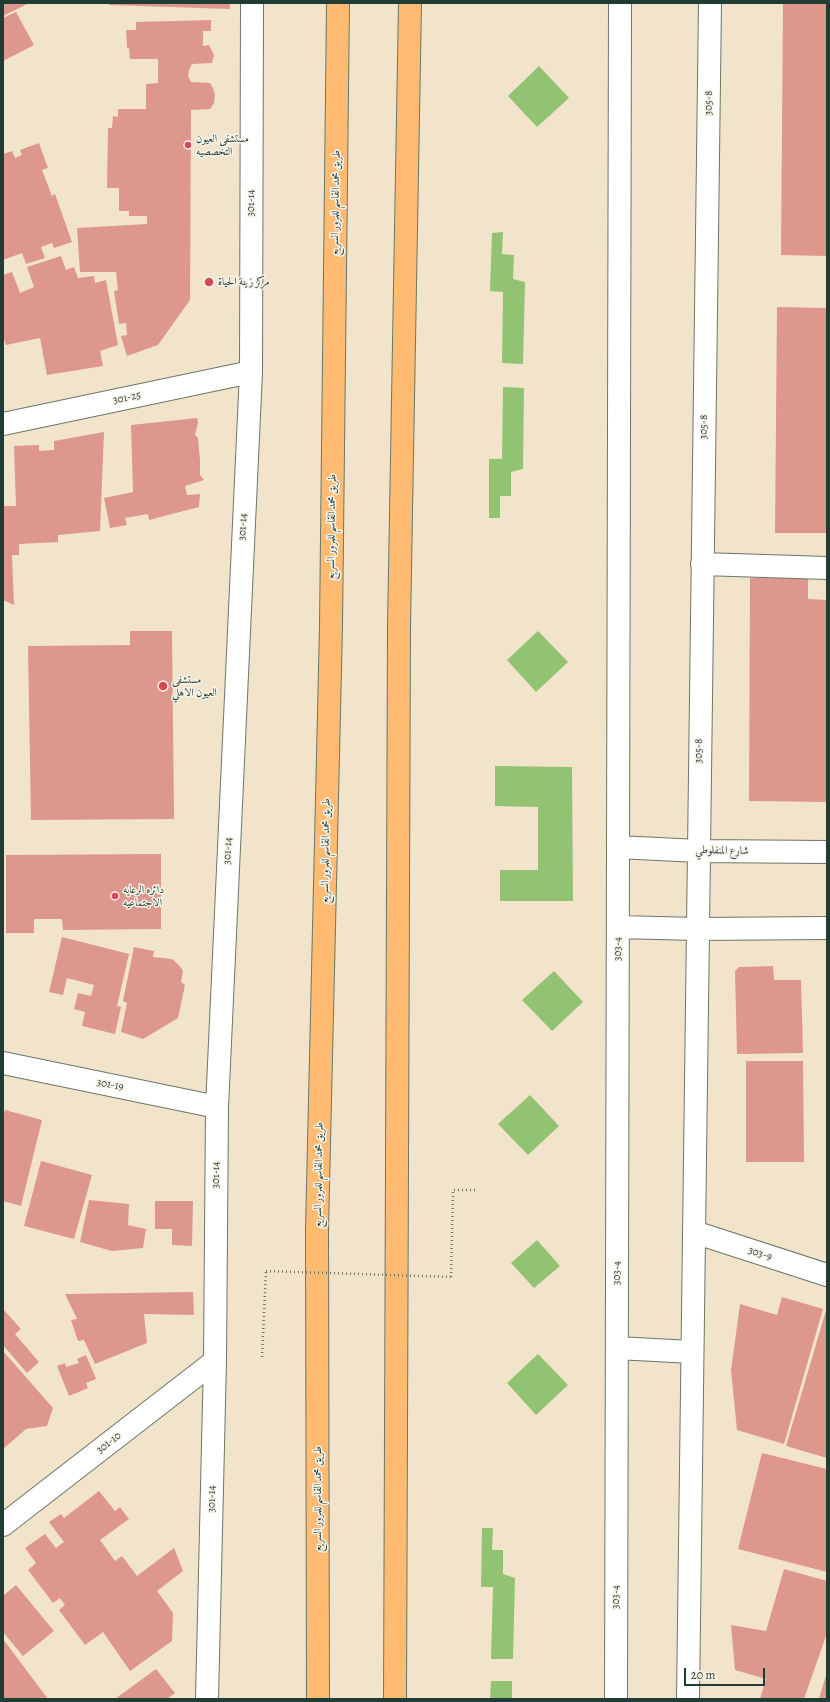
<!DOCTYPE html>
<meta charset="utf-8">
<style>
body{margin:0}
#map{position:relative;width:830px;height:1702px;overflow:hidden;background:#f2e4cb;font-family:Alegreya,serif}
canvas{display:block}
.frame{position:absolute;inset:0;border:4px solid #1f3d34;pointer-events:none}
.scale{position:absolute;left:684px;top:1668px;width:81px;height:18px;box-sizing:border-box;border:2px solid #1f3d34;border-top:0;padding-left:5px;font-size:12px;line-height:14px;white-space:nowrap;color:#1f3d34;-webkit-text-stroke:3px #f7f3e8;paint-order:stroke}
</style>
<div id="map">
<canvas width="830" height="1702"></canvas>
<div class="frame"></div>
<div class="scale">20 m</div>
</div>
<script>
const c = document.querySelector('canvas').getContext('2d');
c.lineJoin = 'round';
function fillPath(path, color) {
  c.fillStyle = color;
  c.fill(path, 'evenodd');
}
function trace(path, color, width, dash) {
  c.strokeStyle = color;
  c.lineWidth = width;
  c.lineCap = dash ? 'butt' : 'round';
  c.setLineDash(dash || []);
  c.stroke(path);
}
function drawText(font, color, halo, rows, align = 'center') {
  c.font = font + ' Alegreya,Amiri,serif';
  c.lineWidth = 3;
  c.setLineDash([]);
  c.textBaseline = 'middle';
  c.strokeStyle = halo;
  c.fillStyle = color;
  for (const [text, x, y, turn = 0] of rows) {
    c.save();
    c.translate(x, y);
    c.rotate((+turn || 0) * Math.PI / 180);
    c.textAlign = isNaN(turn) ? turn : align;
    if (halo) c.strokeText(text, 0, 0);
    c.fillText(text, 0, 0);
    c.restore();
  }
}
const green = new Path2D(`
 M539,66L569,98L537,127L508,96Z
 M503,232L502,254L514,255L513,279L525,282L523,364L502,363L503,292L490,291L492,233Z
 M503,387L524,388L523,469L511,472V496H500V518H489V459H502Z
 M538,631L568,662L536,692L507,660Z
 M495,766L572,767L573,901H500V870H538V807L495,806Z
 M554,971L583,1002L552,1031L522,1000Z
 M530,1095L559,1126L528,1155L498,1124Z
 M537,1240L560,1266L534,1288L511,1263Z
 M538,1354L568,1385L536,1415L507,1383Z
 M482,1528H493L492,1550H503V1574L515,1578L513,1659H491L493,1587H481Z
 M491,1681H512V1699H490Z`);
const building = new Path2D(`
 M3,3H29L3,16Z
 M109,3H230V9L109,5Z
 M783,3H827V256L781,255Z
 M16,12L34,45L3,61V18Z
 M211,20V31H203V46L209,45L214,55L212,63L192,64L189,70L188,76L191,82L210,83L213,88L215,95L214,103L210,109L191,110L190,300L158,345L127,356L121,336L127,335L126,323L119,324L114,291L118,290L116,272H80L77,228L147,224V216H129V211H119V188H107L108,128H112L113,116L118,117V109H146V84L158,83V59H130L129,48H127L126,30H136V22Z
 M39,143L48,168L42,170L52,196L55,194L72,242L54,248L52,243L41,247L45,258L26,264L22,253L3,260V154L12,151L15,158L22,155L20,150Z
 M61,256L66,270L74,267L78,278L94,276L95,283L106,280L118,345L100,351L103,366L47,375L40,338L6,345L3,336V275L12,272L20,293L34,287L27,267Z
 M777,307L827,308V533H775Z
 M197,418L198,423L195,435L198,438L200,460V475L204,480L185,486L187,495L200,494L199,507L149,520L148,514L125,518L127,525L110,528L104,498L133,492L131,425Z
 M104,432L100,531L58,535V542L19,544V555H12L14,605L3,600V506H16L14,446L39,445V451L54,450V441Z
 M750,578H808V599L827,600V802L749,801Z
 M130,631H172L174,819L31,820L28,646L130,645Z
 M161,854V929L63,930L62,919H34V933H6V855Z
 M62,937L129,954L117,1006L121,1007L115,1034L82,1026L85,1012L74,1009L78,993L91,996L94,985L67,978L63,995L49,992Z
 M134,947L154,951L153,957L172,959L179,965L183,971L181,982L185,985L178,1018L143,1039L121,1032L127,1003L123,1001Z
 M773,966L774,980H801L803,1053L737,1054L735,971L739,967Z
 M746,1061H803L804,1162H746Z
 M5,1110L42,1120L21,1206L3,1201V1119Z
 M41,1161L92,1175L74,1239L24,1226Z
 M89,1200L129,1204L128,1225L146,1229L143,1248L112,1251L80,1242Z
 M155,1201H193L192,1246L172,1245V1229H155Z
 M193,1292L194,1315L144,1314L147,1343L95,1364L84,1340L78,1341L71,1320L77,1319L65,1294Z
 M782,1297L823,1309L784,1444L737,1430L731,1370L740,1304L777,1315Z
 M827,1307V1458L786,1446Z
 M3,1309L21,1329L15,1334L39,1362L27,1373L3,1345Z
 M3,1351L53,1408L47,1426L26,1429L3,1449Z
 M86,1355L96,1379L86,1383L88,1388L69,1396L57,1366L65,1363L66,1367L79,1363L77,1359Z
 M762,1453L827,1469V1572L738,1549Z
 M99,1491L115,1511L120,1507L129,1519L100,1540L115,1561L122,1556L137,1576L174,1548L183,1571L157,1591L173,1613L172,1641L130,1671L103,1632L85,1645L59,1610L65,1605L60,1598L53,1603L28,1570L36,1563L25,1548L45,1534L56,1548L64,1542L49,1522L61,1514L64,1518Z
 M784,1569L827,1581V1633L804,1699H760L766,1679L735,1670L731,1625L766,1631Z
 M16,1585L54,1631L23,1656L3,1632V1596Z
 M3,1639L48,1699H3Z
 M156,1669L175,1693L167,1699H115Z
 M827,1672V1699H819Z`);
const path = new Path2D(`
 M451,1277L453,1190H475
 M262,1357L266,1271`);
const minor = new Path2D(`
 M3,424L251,372
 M702,564L827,568
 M618,847L698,851L827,852
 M619,927L697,929L827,928
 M3,1063L217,1107
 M694,1232L827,1275
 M617,1348L692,1352
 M3,1525L215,1361
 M207,1699L215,1361L217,1107L251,372L252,3
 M616,1699L620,3
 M688,1699L710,3`);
const highway = new Path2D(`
 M318,1699L317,1229L331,626L338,3
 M395,1699L399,626L410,3`);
const pathBridge = new Path2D(`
 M266,1271L451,1277`);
const markers = [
 [188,145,4,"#d1495b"],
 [209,282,5,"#d1495b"],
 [163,686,5,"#d1495b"],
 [115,896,4,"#d1495b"]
];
const streetNames = [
 ["305-8",709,103,-89],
 ["301-14",251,203,-90],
 ["طريق محمد القاسم للمرور السريع",336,203,-89],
 ["301-25",127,398,-12],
 ["305-8",704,427,-89],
 ["301-14",243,527,-87],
 ["طريق محمد القاسم للمرور السريع",332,527,-89],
 ["305-8",699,751,-89],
 ["301-14",228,851,-87],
 ["طريق محمد القاسم للمرور السريع",326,851,-89],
 ["شارع المنفلوطي",722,851,1],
 ["303-4",618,949,-90],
 ["301-19",110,1085,11],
 ["301-14",216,1175,-90],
 ["طريق محمد القاسم للمرور السريع",319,1175,-89],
 ["303-9",760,1254,18],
 ["303-4",617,1273,-90],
 ["301-10",109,1443,-38],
 ["301-14",212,1499,-89],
 ["طريق محمد القاسم للمرور السريع",318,1499,-90],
 ["303-4",616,1597,-90]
];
const poiNames = [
 ["مستشفى العيون",196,139],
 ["التخصصيه",196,152],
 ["مركز زينة الحياة",218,282],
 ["مستشفى",172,680],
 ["العيون الاهلي",172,693],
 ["دائره الرعايه",123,890],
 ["الاجتماعيه",123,903]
];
fillPath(green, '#92c373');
fillPath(building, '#de978d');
trace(minor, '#697769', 24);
trace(highway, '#697769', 24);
trace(path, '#697769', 2.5, [1, 3]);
trace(minor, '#fff', 22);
trace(highway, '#febb71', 22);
trace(pathBridge, '#697769', 2.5, [1, 3]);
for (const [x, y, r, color] of markers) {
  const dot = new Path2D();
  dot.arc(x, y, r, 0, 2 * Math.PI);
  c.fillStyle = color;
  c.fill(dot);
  trace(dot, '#f7f3e8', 1.5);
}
drawText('11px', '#1f3d34', '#f7f3e8', streetNames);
drawText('11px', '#1f3d34', '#f7f3e8', poiNames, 'left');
</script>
